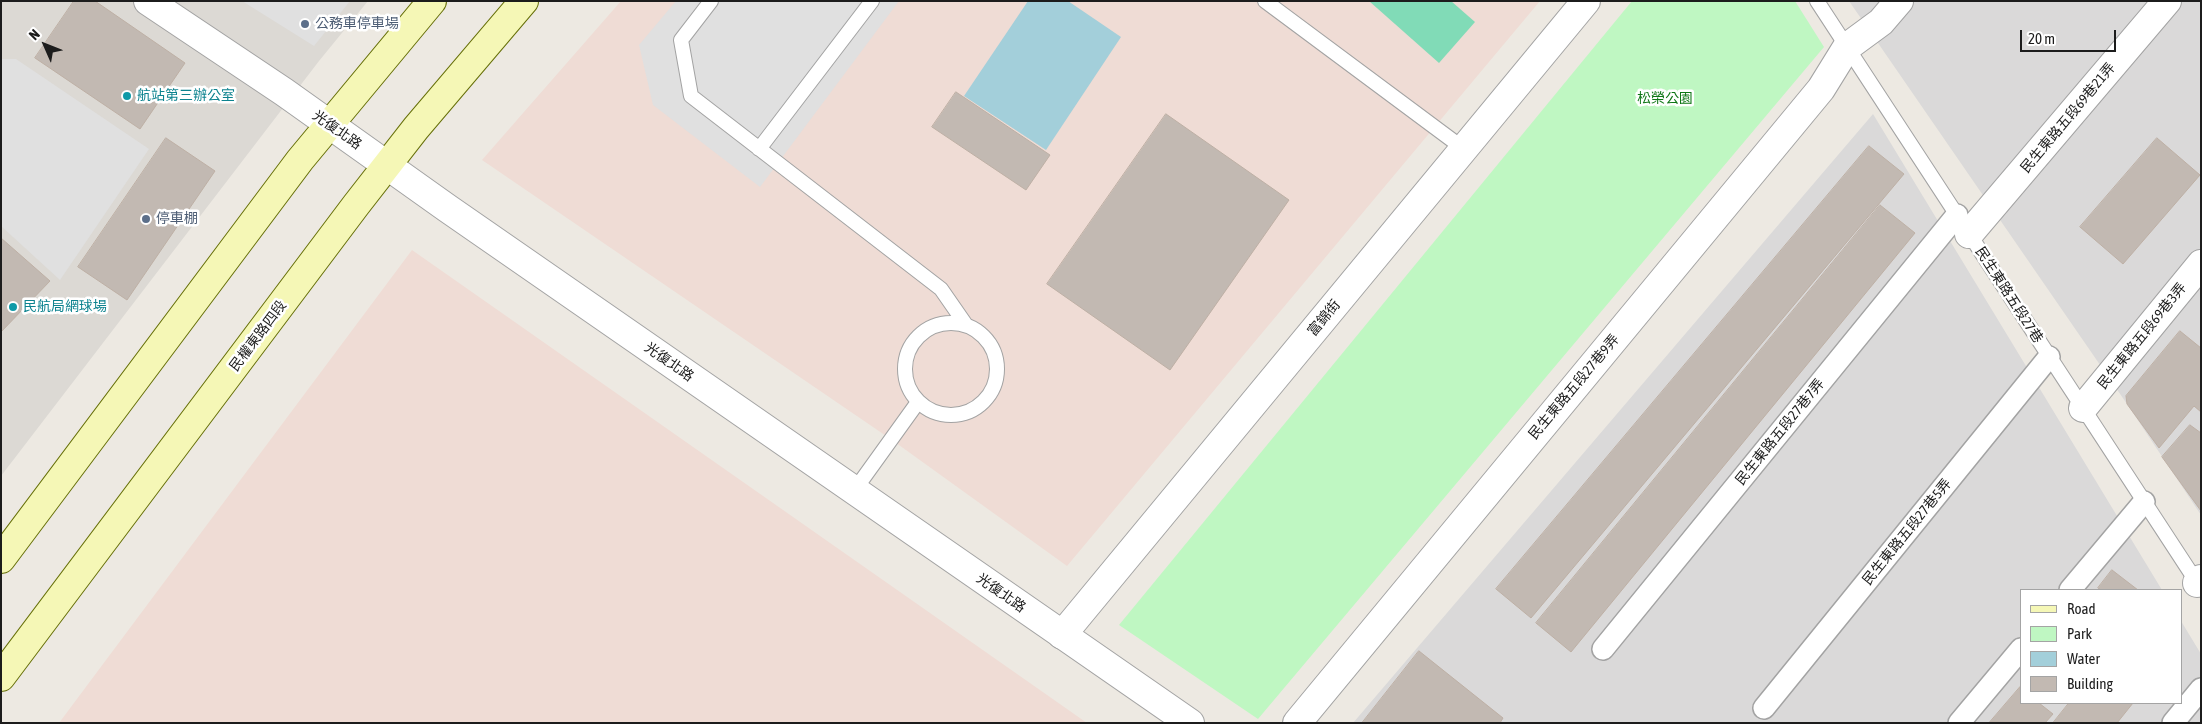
<!DOCTYPE html>
<meta charset="utf-8">
<style>
body{margin:0}
#map{position:relative;width:2202px;height:724px;overflow:hidden;background:#ede9e2;font-family:"Asap Condensed",sans-serif}
canvas{display:block}
.frame{position:absolute;inset:0;border:2px solid #1c1c1c;pointer-events:none}
.legend{position:absolute;left:2020px;top:589px;width:162px;height:115px;box-sizing:border-box;background:#fff;border:1px solid #a4a4a4;margin:0;padding:6px 9px;list-style:none;font-size:15px;color:#1c1c1c}
.legend li{display:flex;align-items:center;gap:10px;height:25px}
.legend b{width:25px;border:1px solid #a4a4a4}
.north{position:absolute;left:20px;top:20px;width:50px;height:50px;-webkit-text-stroke:4px #fff;paint-order:stroke;rotate:314deg;font-size:14px;font-weight:700;line-height:20px;text-align:center;color:#1c1c1c}
.north::after{content:'';display:block;margin:auto;width:18px;height:22px;background:#1c1c1c;clip-path:polygon(50% 0,100% 100%,50% 72%,0 100%)}
.scale{position:absolute;left:2020px;top:30px;width:96px;height:22px;box-sizing:border-box;border:2px solid #1c1c1c;border-top:0;padding-left:6px;font-size:15px;line-height:18px;white-space:nowrap;color:#1c1c1c;-webkit-text-stroke:4px #fff;paint-order:stroke}
</style>
<div id="map">
<canvas width="2202" height="724"></canvas>
<div class="frame"></div>
<ul class="legend">
<li><b style="height:6px;background:#f5f7b6"></b>Road</li>
<li><b style="height:14px;background:#bff7c2"></b>Park</li>
<li><b style="height:14px;background:#a3cfda"></b>Water</li>
<li><b style="height:14px;background:#c2b9b2"></b>Building</li>
</ul>
<div class="north">N</div>
<div class="scale">20 m</div>
</div>
<script>
const c = document.querySelector('canvas').getContext('2d');
c.lineJoin = 'round';
function fillPath(path, color) {
  c.fillStyle = color;
  c.fill(path, 'evenodd');
}
function trace(path, color, width, dash) {
  c.strokeStyle = color;
  c.lineWidth = width;
  c.lineCap = dash ? 'butt' : 'round';
  c.setLineDash(dash || []);
  c.stroke(path);
}
function drawText(font, color, halo, rows, align = 'center') {
  c.font = font + ' "Asap Condensed","Noto Sans TC",sans-serif';
  c.lineWidth = 5;
  c.setLineDash([]);
  c.textBaseline = 'middle';
  c.strokeStyle = halo;
  c.fillStyle = color;
  for (const [text, x, y, turn = 0] of rows) {
    c.save();
    c.translate(x, y);
    c.rotate((+turn || 0) * Math.PI / 180);
    c.textAlign = isNaN(turn) ? turn : align;
    if (halo) c.strokeText(text, 0, 0);
    c.fillText(text, 0, 0);
    c.restore();
  }
}
const residential = new Path2D(`
 M1849,1H2201V515L2127,404Z
 M1873,114L2162,590H2021V703H2181V621L2201,654V723H1353Z`);
const military = new Path2D(`
 M621,1H1540L1067,566L892,440L482,160Z
 M412,250L1087,723H59Z`);
const airport = new Path2D(`
 M1,1H368L319,61L1,476Z`);
const park = new Path2D(`
 M1632,1H1795L1824,47L1258,719L1119,625Z`);
const pitch = new Path2D(`
 M1369,1H1451L1475,22L1439,63Z`);
const parking = new Path2D(`
 M242,1H350L314,46Z
 M676,1H899L760,187L653,105L639,45Z
 M1,59H16L149,149L60,280L1,226Z`);
const water = new Path2D(`
 M1028,1H1068L1121,37L1046,150L964,96Z`);
const building = new Path2D(`
 M74,1H95L185,63L140,129L35,58Z
 M956,92L1050,155L1026,190L932,127Z
 M1166,114L1289,200L1170,370L1047,284Z
 M166,138L215,171L127,300L78,267Z
 M2157,138L2200,175L2123,264L2080,227Z
 M1869,146L1904,174L1531,618L1496,589Z
 M1880,205L1915,233L1571,652L1536,623Z
 M1,238L50,281L1,332Z
 M2180,331L2201,348V412L2194,406L2159,448L2127,404L2126,396Z
 M2190,425L2201,433V511L2162,457Z
 M2112,570L2138,590H2101L2098,588Z
 M1419,651L1503,718L1500,723H1362Z
 M2020,687L2021,703H2039L2053,714L2045,723L1990,722Z
 M2069,703H2133L2117,723H2053Z`);
const service = new Path2D(`
 M711,1L681,40L691,96L941,289L966,325
 M1265,1L1464,149
 M1817,1L2200,587
 M759,149L872,1
 M905 369a46 46 0 1 1 92 0a46 46 0 1 1-92 0Z
 M854,491L918,402`);
const pedestrian = new Path2D(`
 M2070,590L2144,502
 M1603,649L1957,215
 M1764,708L2049,357
 M1959,723L2021,649
 M2173,723L2201,689`);
const minor = new Path2D(`
 M1969,234L2167,1
 M2083,408L2201,264
 M2197,583L2201,579
 M1062,635L1586,1
 M1297,723L1821,89L1847,47L1881,22L1899,1`);
const tertiary = new Path2D(`
 M148,1L284,92L447,208L1190,723`);
const secondary = new Path2D(`
 M1,559L300,160L432,1
 M1,677L356,205L416,128L524,1`);
const markers = [
 [305,24,5,"#5c6f8a"],
 [127,96,5,"#0f9aa8"],
 [146,219,5,"#5c6f8a"],
 [13,307,5,"#0f9aa8"]
];
const serviceNames = [
 ["公務車停車場",315,24],
 ["停車棚",156,219]
];
const cultureNames = [
 ["航站第三辦公室",137,96],
 ["民航局網球場",23,307]
];
const parkNames = [
 ["松榮公園",1665,99]
];
const streetNames = [
 ["民生東路五段69巷21弄",2068,118,-50],
 ["光復北路",337,130,35],
 ["民生東路五段27巷",2009,295,57],
 ["富錦街",1324,318,-50],
 ["民權東路四段",258,336,-53],
 ["民生東路五段69巷3弄",2142,336,-51],
 ["光復北路",669,362,35],
 ["民生東路五段27巷9弄",1574,387,-50],
 ["民生東路五段27巷7弄",1780,432,-51],
 ["民生東路五段27巷5弄",1907,532,-51],
 ["光復北路",1001,593,35]
];
fillPath(residential, '#dad9d9');
fillPath(military, '#efdcd5');
fillPath(airport, '#dcd9d4');
fillPath(park, '#bff7c2');
fillPath(pitch, '#81dbb7');
fillPath(parking, '#e0e0e0');
fillPath(water, '#a3cfda');
fillPath(building, '#c2b9b2');
trace(building, '#beb0a5', 1);
trace(service, '#a3a3a3', 16);
trace(pedestrian, '#a3a3a3', 24);
trace(minor, '#a3a3a3', 30);
trace(tertiary, '#a3a3a3', 30);
trace(secondary, '#666f08', 30);
trace(service, '#fff', 14);
trace(pedestrian, '#fff', 21);
trace(minor, '#fff', 28);
trace(tertiary, '#fff', 28);
trace(secondary, '#f5f7b6', 28);
for (const [x, y, r, color] of markers) {
  const dot = new Path2D();
  dot.arc(x, y, r, 0, 2 * Math.PI);
  c.fillStyle = color;
  c.fill(dot);
  trace(dot, '#fff', 2);
}
drawText('14px', '#4e5e75', '#fff', serviceNames, 'left');
drawText('14px', '#0d838f', '#fff', cultureNames, 'left');
drawText('14px', '#0e7615', '#fff', parkNames);
drawText('14px', '#1c1c1c', '#fff', streetNames);
</script>
